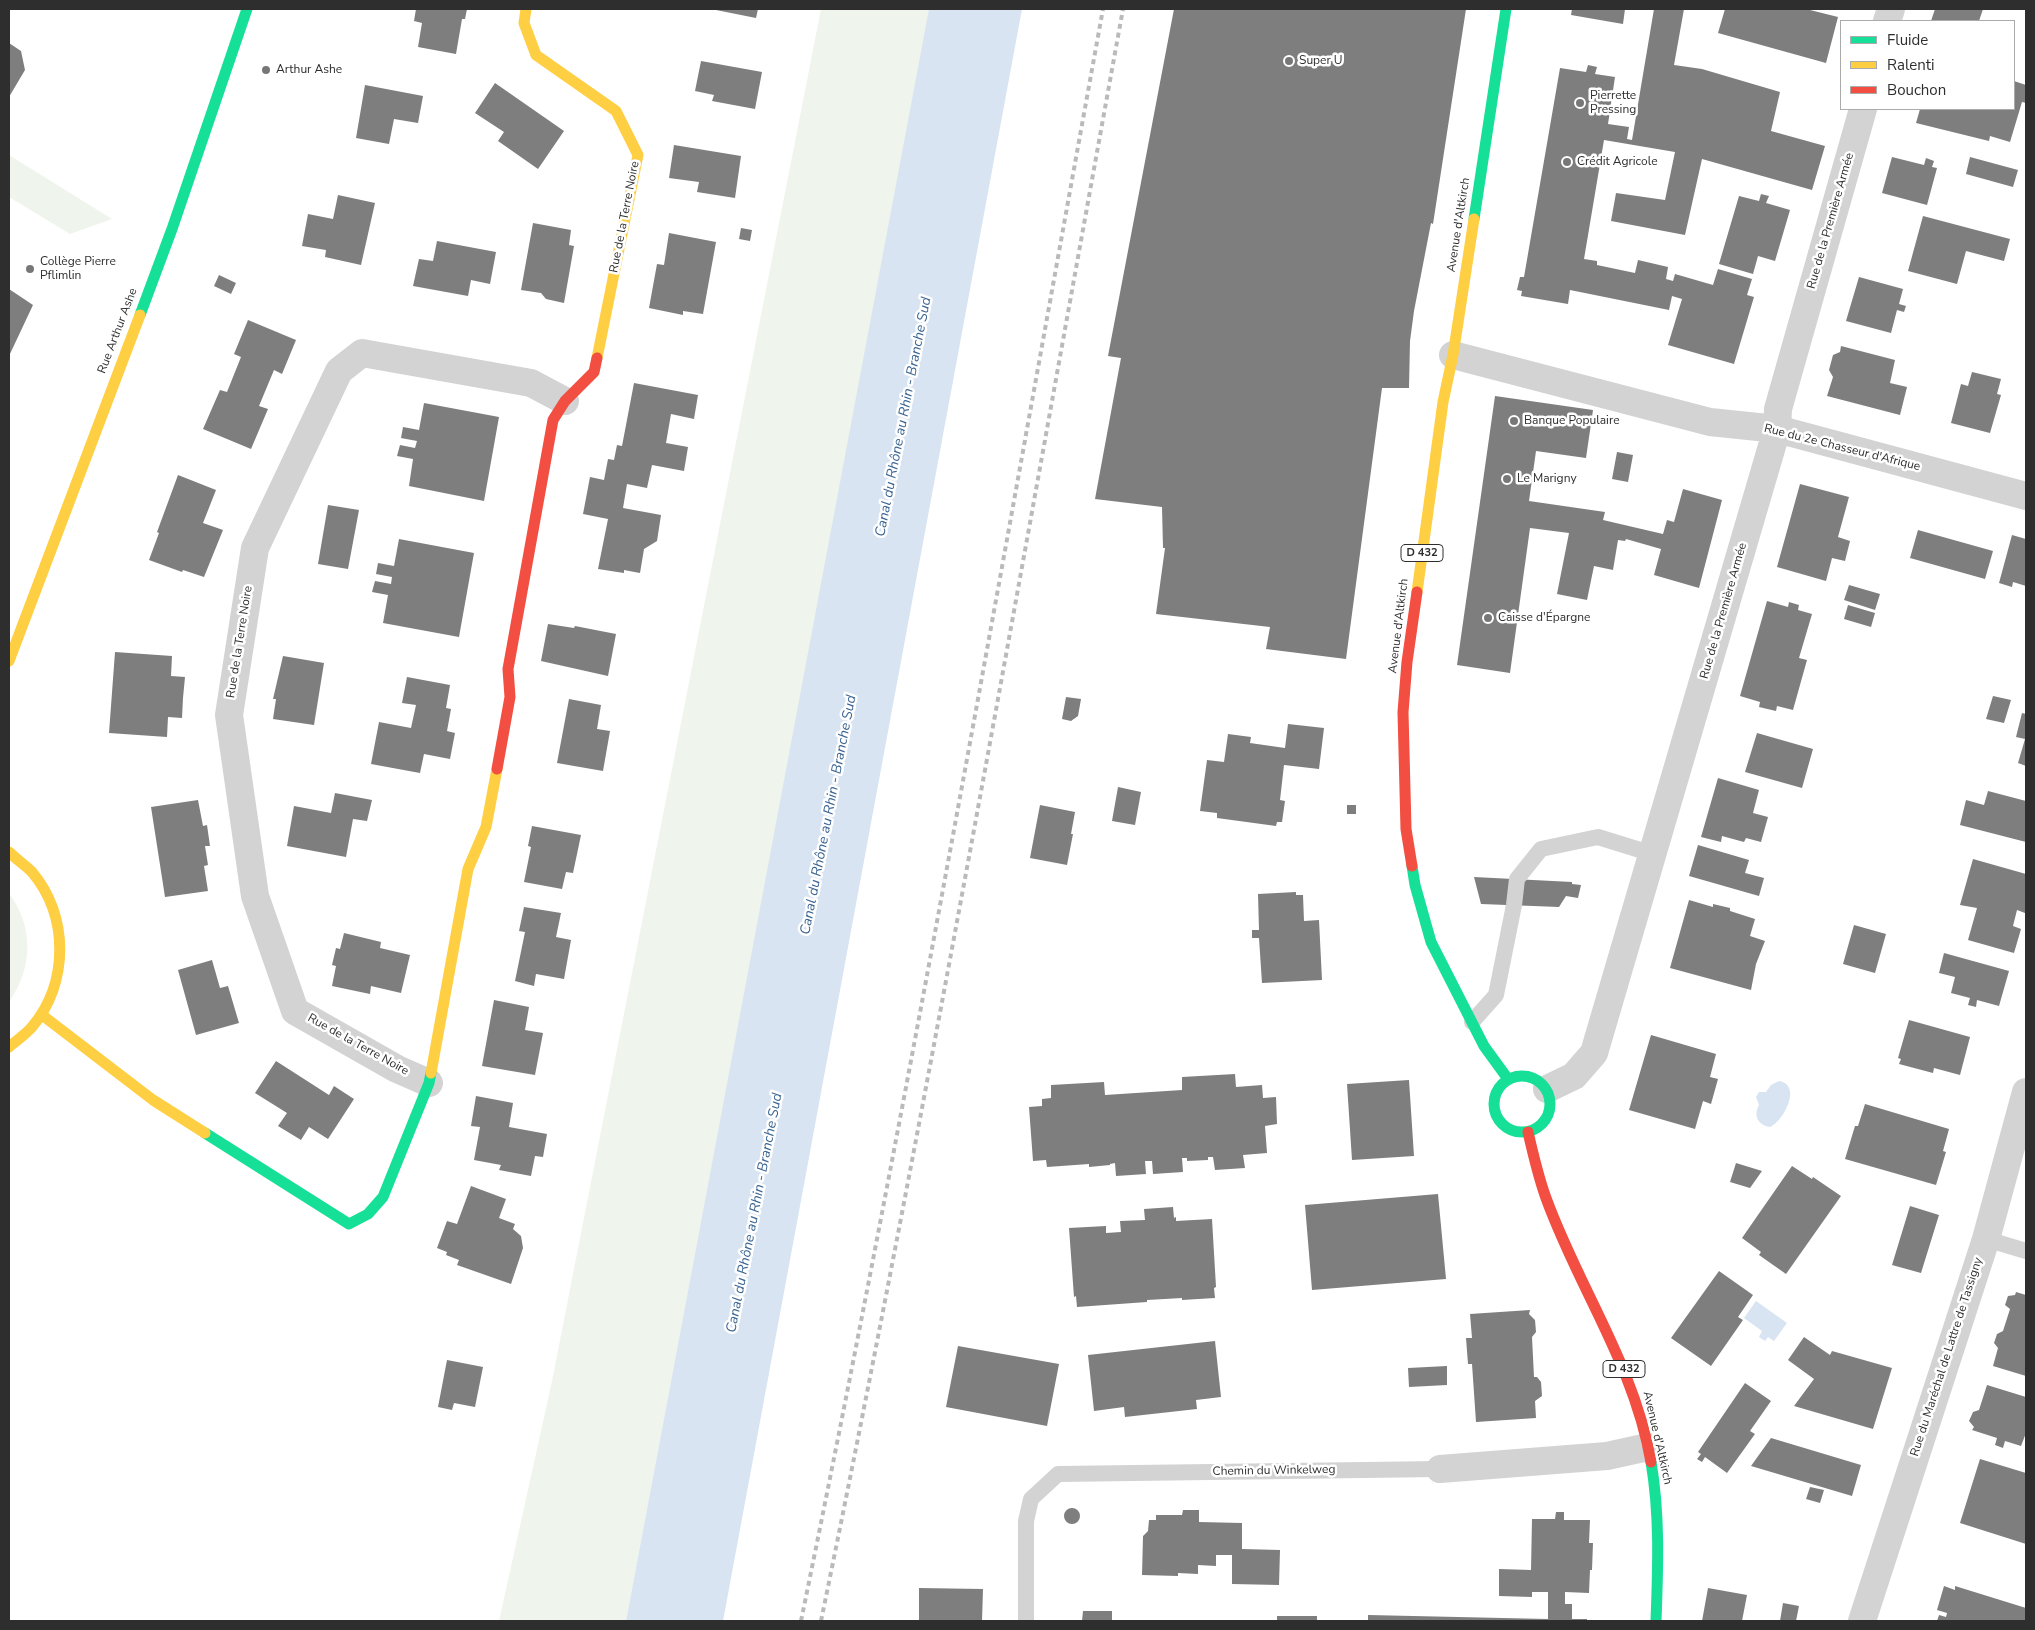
<!DOCTYPE html>
<meta charset="utf-8">
<style>
body{margin:0}
#map{position:relative;width:2035px;height:1630px;overflow:hidden;background:#fff;font-family:"Nunito Sans",sans-serif}
canvas{display:block}
.frame{position:absolute;inset:0;border:10px solid #2e2e2e;pointer-events:none}
.legend{position:absolute;left:1840px;top:20px;width:175px;height:90px;box-sizing:border-box;background:#fff;border:1px solid #ababab;margin:0;padding:6px 9px;list-style:none;font-size:15px;color:#2e2e2e}
.legend li{display:flex;align-items:center;gap:10px;height:25px}
.legend b{width:25px;border:1px solid #ababab}
</style>
<div id="map">
<canvas width="2035" height="1630"></canvas>
<div class="frame"></div>
<ul class="legend">
<li><b style="height:6px;background:#16e098"></b>Fluide</li>
<li><b style="height:6px;background:#ffcf43"></b>Ralenti</li>
<li><b style="height:6px;background:#f24e42"></b>Bouchon</li>
</ul>
</div>
<script>
const c = document.querySelector('canvas').getContext('2d');
c.lineJoin = 'round';
function fillPath(path, color) {
  c.fillStyle = color;
  c.fill(path, 'evenodd');
}
function trace(path, color, width, dash) {
  c.strokeStyle = color;
  c.lineWidth = width;
  c.lineCap = dash ? 'butt' : 'round';
  c.setLineDash(dash || []);
  c.stroke(path);
}
function drawText(font, color, halo, rows, align = 'center') {
  c.font = font + ' "Nunito Sans",sans-serif';
  c.lineWidth = 5;
  c.setLineDash([]);
  c.textBaseline = 'middle';
  c.strokeStyle = halo;
  c.fillStyle = color;
  for (const [text, x, y, turn = 0] of rows) {
    c.save();
    c.translate(x, y);
    c.rotate((+turn || 0) * Math.PI / 180);
    c.textAlign = isNaN(turn) ? turn : align;
    if (halo) c.strokeText(text, 0, 0);
    c.fillText(text, 0, 0);
    c.restore();
  }
}
const green = new Path2D(`
 M821,9H930L626,1621H499L552,1381Z
 M9,155L112,219L70,234L9,197Z
 M9,893C34,927 33,968 9,1002Z`);
const water = new Path2D(`
 M929,9H1022L723,1621H626Z
 M1779,1081C1803,1085 1783,1122 1770,1127C1758,1125 1753,1116 1759,1105L1756,1097L1759,1092H1766L1771,1085Z
 M1756,1301L1787,1323L1774,1341L1768,1337L1765,1341L1759,1337L1762,1331L1744,1318Z`);
const building = new Path2D(`
 M416,9H467L465,19H462L456,54L418,47L422,23L414,21Z
 M711,9H758L756,18Z
 M1174,9H1466L1433,224L1431,223L1414,311L1410,341L1409,388H1382L1346,659L1266,649L1270,627L1156,614L1165,548H1163L1162,507L1095,499L1121,358L1108,356Z
 M1572,9H1625L1623,24L1571,15Z
 M1654,9H1684L1674,65L1702,69L1780,92L1771,131L1825,146L1812,190L1702,159L1685,235L1611,221L1616,193L1665,200L1675,152L1604,140L1584,259L1597,261V265L1635,273L1638,260L1668,267L1666,279L1673,281L1675,274L1713,285L1718,269L1752,279L1747,295L1754,297L1734,364L1668,345L1682,299L1672,296L1669,310L1570,290L1568,304L1521,296L1522,291L1517,290L1520,277H1524L1560,68L1586,72L1588,65L1597,67L1595,74L1615,77L1608,124L1629,127L1627,139L1632,140Z
 M1725,9H1806L1838,17L1826,63L1718,33Z
 M1935,9H1983L1979,21H1931Z
 M9,43L21,51L25,70L9,97Z
 M701,61L762,72L755,109L712,101L714,95L695,91Z
 M2014,81L2026,85V103L2022,102L2010,142L1990,136L1989,141L1916,123L1920,109H2014Z
 M495,83L564,131L538,169L498,141L504,132L475,113Z
 M365,85L423,96L418,123L394,119L389,144L356,138Z
 M674,145L741,156L735,198L697,192L699,182L669,178Z
 M1892,157L1924,165L1926,158L1934,161L1932,167L1937,168L1927,205L1882,193Z
 M1970,157L2018,170L2013,187L1966,174Z
 M1761,194L1769,196L1766,203L1790,210L1775,261L1758,256L1753,274L1719,264L1739,196L1759,201Z
 M338,195L375,203L361,265L325,257L326,250L302,246L308,214L333,219Z
 M1923,216L2010,239L2004,261L1966,251L1957,284L1908,271Z
 M533,223L571,230L569,245L574,246L564,303L546,299L541,293L521,290Z
 M741,228L752,230L750,241L739,239Z
 M669,233L716,242L703,314L683,311V315L649,308L657,264L664,265Z
 M437,241L496,252L490,284L471,280L468,296L413,286L419,259L433,261Z
 M219,275L236,283L231,294L214,286Z
 M1859,277L1903,289L1899,304L1906,306L1904,312L1897,310L1891,333L1846,321Z
 M9,289L33,305L9,356Z
 M248,320L296,340L282,374L274,370L259,406L268,409L251,449L203,429L220,390L227,392L241,357L234,354Z
 M1841,346L1895,360L1890,383L1907,387L1900,415L1827,396L1833,377L1829,370L1833,355L1840,352Z
 M1972,372L2001,379L1997,394L2001,395L1990,433L1951,423L1961,384L1968,386Z
 M634,383L698,395L694,419L671,414L666,443L688,447L684,471L652,465L647,488L627,484L623,508L661,515L657,541L644,549L640,573L624,570V573L598,569L608,519L583,514L590,477L604,480L608,459L614,460L617,445L622,446Z
 M1495,396L1593,410L1586,458L1536,451L1529,501L1605,512L1603,520L1663,534L1667,520L1674,522L1683,489L1722,500L1699,588L1654,575L1661,549L1626,539L1625,541L1618,540L1613,570L1594,566L1587,600L1557,594L1569,533L1530,528L1510,673L1457,665Z
 M424,403L499,417L484,501L409,486L413,459L397,456L400,445L415,448L417,441L401,438L403,427L419,430Z
 M1617,452L1633,455L1628,482L1612,479Z
 M178,475L216,490L203,523L223,530L204,577L183,570L182,572L149,560L159,533L157,532Z
 M1800,484L1849,497L1838,537L1850,541L1845,561L1832,558L1826,581L1777,567Z
 M328,505L359,510L348,569L318,564Z
 M1918,530L1993,551L1985,579L1910,558Z
 M2012,535L2026,539V586L2013,582L2012,587L1999,583Z
 M399,539L474,553L459,637L383,623L388,595L372,592L375,581L391,584L392,577L376,574L378,563L394,566Z
 M1849,585L1880,594L1875,610L1844,600Z
 M1767,601L1788,607L1789,602L1799,605L1798,610L1812,614L1799,658L1807,660L1793,710L1777,706L1776,711L1759,707L1760,702L1740,696Z
 M1848,605L1875,613L1871,627L1844,619Z
 M548,624L574,628L575,626L616,634L608,676L541,661Z
 M115,652L172,656L171,676L185,677L183,698L182,718L168,717L167,737L109,733Z
 M283,656L324,663L314,725L273,719L276,699H273Z
 M407,677L450,685L446,708L451,709L447,731L455,733L450,759L424,754L420,773L371,764L379,722L411,728L416,705L402,703Z
 M1993,696L2011,700L2004,723L1986,719Z
 M1066,697L1081,699L1078,716L1071,721L1062,719Z
 M569,699L601,705L597,729L610,731L603,771L557,763Z
 M2022,713L2026,714V766L2018,763L2025,739L2016,737Z
 M1288,724L1324,728L1319,769L1284,765L1280,800L1285,801L1282,822H1277L1276,826L1217,818V813L1200,811L1207,760L1224,762L1228,734L1251,737L1250,743L1285,748Z
 M1757,733L1813,749L1802,788L1745,772Z
 M1718,778L1759,790L1753,813L1768,817L1761,842L1746,838L1744,842L1722,836L1721,842L1701,837Z
 M1118,787L1141,792L1135,825L1112,821Z
 M1988,791L2026,801V842L1960,825L1966,800L1984,805Z
 M335,793L372,800L367,821L353,819L346,857L287,846L294,806L331,813Z
 M198,800L203,826L207,825L210,846H205L208,865L204,866L208,891L165,897L151,807Z
 M1040,805L1075,812L1071,834H1073L1067,865L1030,858Z
 M1347,805H1356V814H1347Z
 M532,826L581,835L573,873L566,872L562,889L524,882L531,847L528,846Z
 M1698,845L1749,860L1745,873L1764,878L1759,896L1689,876Z
 M1973,859L2026,874V909L2025,913L2017,910L2013,926L2021,929L2014,953L1968,940L1977,908L1960,905Z
 M1474,877L1572,882V884L1581,885L1578,898L1566,896L1559,907L1481,904Z
 M1296,892V895H1303L1304,921L1319,920L1322,980L1262,983L1259,938H1252V930H1259L1258,894Z
 M1689,900L1713,907V904L1730,908V911L1755,919L1750,936L1765,941L1756,964L1751,990L1670,968Z
 M524,907L561,913L556,937L571,940L564,979L536,974L534,986L515,981L525,932L519,931Z
 M1854,925L1886,934L1875,973L1843,964Z
 M344,933L381,942L380,948L410,955L401,993L371,986L370,994L332,986L336,966L332,965L336,948L340,949Z
 M1944,953L2009,971L1999,1006L1977,1000L1976,1007L1968,1005L1970,998L1951,993L1955,977L1939,973Z
 M212,960L220,988L228,986L239,1023L196,1035L178,970Z
 M494,1000L529,1007L525,1030L543,1033L535,1075L482,1066Z
 M1909,1020L1970,1037L1960,1075L1934,1068L1933,1073L1899,1064L1901,1059L1898,1058Z
 M1651,1035L1716,1054L1710,1077L1718,1079L1711,1104L1703,1101L1695,1129L1629,1110Z
 M276,1061L329,1095L334,1086L354,1099L328,1139L309,1127L301,1140L278,1126L287,1113L255,1093Z
 M1235,1074L1236,1087L1262,1085L1263,1098L1276,1097L1277,1124L1265,1126L1267,1153L1243,1155L1245,1168L1215,1170L1213,1157H1208V1160L1187,1161V1158H1182L1183,1172L1153,1174L1152,1161H1145L1146,1174L1116,1176L1115,1163L1110,1164V1165L1089,1167V1164L1047,1167L1046,1160L1033,1161L1029,1107L1042,1106V1099L1051,1098V1085L1104,1082L1105,1095L1182,1090V1077Z
 M1409,1080L1414,1156L1352,1160L1347,1084Z
 M476,1096L513,1103L509,1127L547,1134L543,1157L535,1156L531,1176L499,1170L501,1165L474,1160L480,1127L471,1126Z
 M1865,1104L1949,1129L1943,1151L1946,1152L1936,1185L1845,1159L1855,1126H1858Z
 M1736,1163L1762,1171L1750,1188L1730,1182Z
 M1792,1166L1812,1179L1813,1177L1841,1196L1786,1274L1759,1255L1761,1252L1742,1238Z
 M471,1186L506,1199L499,1218L515,1224L513,1229L521,1236L523,1248L511,1284L457,1265L459,1260L446,1255L447,1252L437,1248L447,1221L457,1224Z
 M1438,1194L1446,1279L1312,1290L1305,1205Z
 M1910,1206L1939,1215L1921,1273L1892,1265Z
 M1173,1207L1174,1218L1176,1217V1221L1212,1219L1216,1287L1214,1288L1215,1298L1182,1300V1298L1147,1300V1302L1077,1307L1076,1296L1074,1297L1069,1228L1106,1226V1233L1121,1232L1120,1221L1145,1220L1144,1209Z
 M1719,1271L1753,1295L1738,1317L1743,1320L1711,1366L1671,1338Z
 M2016,1292L2026,1295V1376L1993,1366L1998,1348L1994,1343L1997,1334L2003,1331L2010,1309L2005,1305L2008,1296L2015,1295Z
 M1530,1310L1529,1314L1535,1320L1536,1332L1532,1337L1534,1377H1537L1541,1382L1542,1396L1535,1401L1536,1418L1476,1422L1472,1364H1468L1466,1338H1472L1470,1314Z
 M1804,1337L1830,1355L1832,1351L1892,1368L1873,1429L1794,1406L1814,1379L1788,1360Z
 M1215,1341L1221,1397L1196,1400L1197,1409L1125,1417L1124,1407L1094,1411L1088,1355Z
 M958,1346L1059,1364L1047,1426L946,1407Z
 M447,1360L483,1367L475,1407L454,1403L452,1410L438,1407Z
 M1447,1366V1385L1409,1387L1408,1368Z
 M1745,1383L1771,1401L1750,1431L1755,1434L1727,1473L1705,1457L1702,1462L1697,1459L1701,1454L1698,1452Z
 M1987,1385L2026,1397V1433L2021,1446L2005,1441L2003,1448L1995,1445L1997,1438L1972,1430L1974,1427L1969,1421L1973,1412L1979,1410Z
 M1771,1438L1861,1465L1852,1496L1751,1466Z
 M1980,1459L2026,1473V1544L1960,1523Z
 M1810,1487L1824,1490L1820,1503L1806,1499Z
 M1064 1516a8 8 0 1 1 16 0a8 8 0 1 1-16 0Z
 M1183,1510H1199V1522L1242,1523V1549L1280,1550L1279,1585L1232,1584V1555H1216V1566L1198,1565V1574L1178,1573V1576L1142,1575L1143,1536L1148,1531L1149,1520H1156V1515H1182Z
 M1556,1512H1564V1520H1590L1589,1543H1593L1592,1570H1590L1589,1593L1565,1592V1604H1572V1619H1587V1621H1368V1615L1548,1619V1592H1532V1597L1499,1596V1569L1531,1570L1532,1519H1555Z
 M1944,1586L1955,1590V1586L2026,1608V1621H1937L1939,1615L1946,1617L1947,1613L1937,1610Z
 M919,1588L983,1589L982,1621H919Z
 M1708,1588L1747,1595L1742,1621H1702Z
 M1783,1603L1799,1606L1796,1621H1780Z
 M1083,1611H1112V1621H1082Z
 M1277,1616H1317V1621H1277Z`);
const lane = new Path2D(`
 M1472,1022L1496,995L1514,905L1517,879L1541,849L1598,837L1653,854
 M1986,1239L2026,1251
 M1026,1621V1521L1031,1499L1058,1474L1440,1469`);
const street = new Path2D(`
 M1887,21L1891,9
 M1453,355L1710,422L1777,429L2026,496
 M429,1083L397,1069L295,1011L255,896L229,715L255,548L339,371L362,353L531,383L565,401
 M1547,1089L1574,1076L1594,1053L1777,429L1778,409L1863,109
 M1440,1469L1607,1456L1648,1447
 M1862,1621L1986,1239L2026,1092`);
const fast = new Path2D(`
 M1474,219L1506,9
 M140,315L172,229L247,9
 M1412,866L1415,885L1431,942L1484,1046L1508,1079
 M1494 1104a28 28 0 1 1 56 0a28 28 0 1 1-56 0Z
 M205,1133L349,1224L368,1214L383,1197L429,1083L431,1073
 M1651,1462C1660,1515 1658,1567 1656,1621`);
const slow = new Path2D(`
 M526,9L524,23L536,55L616,111L638,155L597,358
 M1417,592L1443,402L1453,355L1474,219
 M9,661L140,315
 M9,852C16,859 25,865 32,872C69,916 69,983 32,1027C26,1034 16,1041 9,1047
 M42,1015L153,1100L205,1133
 M431,1073L468,869L486,827L497,769`);
const jam = new Path2D(`
 M497,769L510,697L508,669L553,420L565,401L594,372L597,358
 M1412,866L1406,829L1403,712L1407,662L1417,592
 M1528,1132C1533,1154 1538,1176 1546,1198C1579,1289 1634,1364 1651,1462`);
const rail = new Path2D(`
 M801,1621C911,1086 1005,547 1103,9
 M821,1621C931,1086 1025,547 1123,9`);
const markers = [
 [1289,61,5,"#777"],
 [266,70,5,"#777"],
 [1580,103,5,"#777"],
 [1567,162,5,"#777"],
 [30,269,5,"#777"],
 [1514,421,5,"#777"],
 [1507,479,5,"#777"],
 [1488,618,5,"#777"]
];
const shields = [
 [1422,553,42],
 [1624,1369,42]
];
const shieldNames = [
 ["D 432",1422,553],
 ["D 432",1624,1369]
];
const poiNames = [
 ["Super U",1299,61],
 ["Arthur Ashe",276,70],
 ["Pierrette",1590,96],
 ["Pressing",1590,110],
 ["Crédit Agricole",1577,162],
 ["Collège Pierre",40,262],
 ["Pflimlin",40,276],
 ["Banque Populaire",1524,421],
 ["Le Marigny",1517,479],
 ["Caisse d'Épargne",1498,618]
];
const streetNames = [
 ["Rue de la Terre Noire",625,217,-79],
 ["Rue de la Première Armée",1831,221,-74],
 ["Avenue d'Altkirch",1459,225,-81],
 ["Rue Arthur Ashe",118,331,-69],
 ["Rue du 2e Chasseur d'Afrique",1842,448,14],
 ["Rue de la Première Armée",1724,611,-74],
 ["Avenue d'Altkirch",1399,626,-83],
 ["Rue de la Terre Noire",240,642,-81],
 ["Rue de la Terre Noire",358,1045,29],
 ["Rue du Maréchal de Lattre de Tassigny",1947,1357,-72],
 ["Avenue d'Altkirch",1657,1438,77],
 ["Chemin du Winkelweg",1274,1471,-1]
];
const waterNames = [
 ["Canal du Rhône au Rhin - Branche Sud",904,417,-79],
 ["Canal du Rhône au Rhin - Branche Sud",829,815,-79],
 ["Canal du Rhône au Rhin - Branche Sud",755,1213,-79]
];
fillPath(green, '#eff5ec');
fillPath(water, '#d8e4f2');
fillPath(building, '#7e7e7e');
trace(lane, '#d3d3d3', 16);
trace(street, '#d3d3d3', 28);
trace(fast, '#16e098', 11);
trace(slow, '#ffcf43', 11);
trace(jam, '#f24e42', 11);
trace(rail, '#bababa', 4, [5, 4]);
for (const [x, y, r, color] of markers) {
  const dot = new Path2D();
  dot.arc(x, y, r, 0, 2 * Math.PI);
  c.fillStyle = color;
  c.fill(dot);
  trace(dot, '#fff', 2);
}
for (const [x, y, w] of shields) {
  const box = new Path2D();
  box.roundRect(x - w / 2, y - 8.5, w, 17, 4);
  c.fillStyle = '#fff';
  c.fill(box);
  trace(box, '#2e2e2e', 1);
}
drawText('bold 11px', '#2e2e2e', null, shieldNames);
drawText('12px', '#2e2e2e', '#fff', poiNames, 'left');
drawText('12px', '#2e2e2e', '#fff', streetNames);
drawText('italic 14px', '#3b6592', '#fff', waterNames);
</script>
